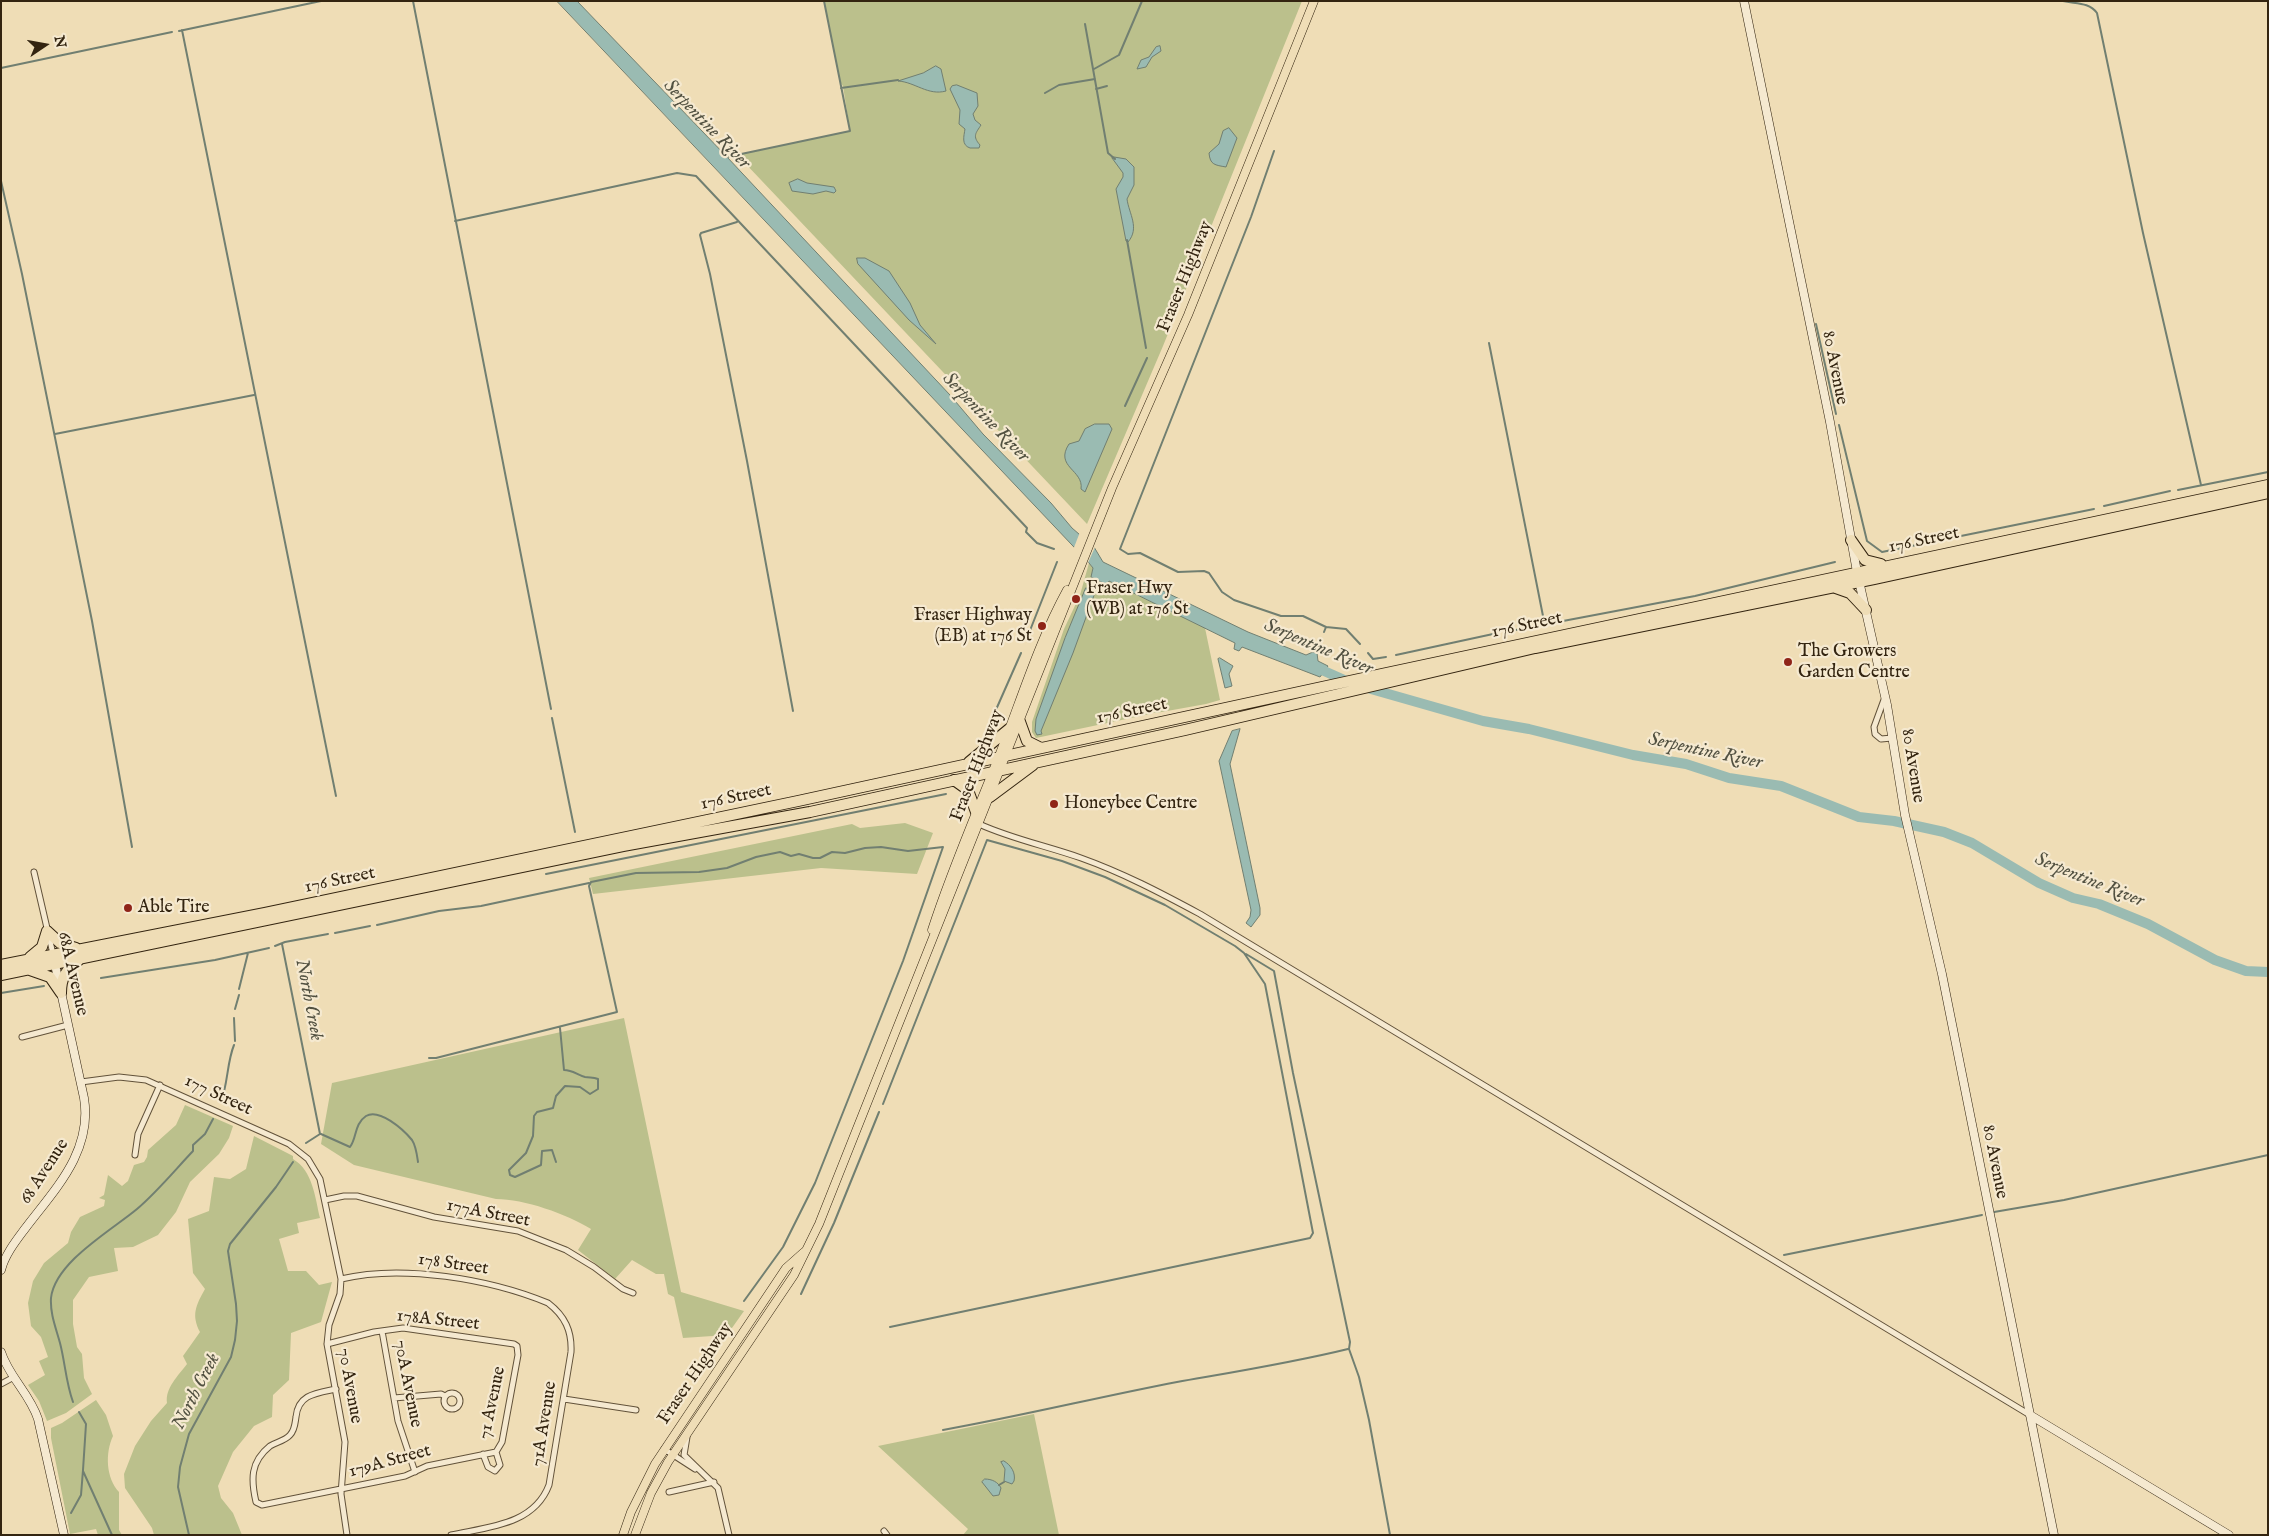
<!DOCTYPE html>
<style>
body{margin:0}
#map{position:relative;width:2269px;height:1536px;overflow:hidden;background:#efddb6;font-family:"IM FELL English",serif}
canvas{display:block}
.frame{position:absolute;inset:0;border:2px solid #332410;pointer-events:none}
.north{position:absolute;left:20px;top:20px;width:50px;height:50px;-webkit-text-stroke:4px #f5e9d0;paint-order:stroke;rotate:78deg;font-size:14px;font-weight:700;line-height:20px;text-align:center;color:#332410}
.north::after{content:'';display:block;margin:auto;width:18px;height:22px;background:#332410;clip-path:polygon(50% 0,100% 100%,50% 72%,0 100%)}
</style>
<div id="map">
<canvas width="2269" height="1536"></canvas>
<div class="frame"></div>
<div class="north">N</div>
</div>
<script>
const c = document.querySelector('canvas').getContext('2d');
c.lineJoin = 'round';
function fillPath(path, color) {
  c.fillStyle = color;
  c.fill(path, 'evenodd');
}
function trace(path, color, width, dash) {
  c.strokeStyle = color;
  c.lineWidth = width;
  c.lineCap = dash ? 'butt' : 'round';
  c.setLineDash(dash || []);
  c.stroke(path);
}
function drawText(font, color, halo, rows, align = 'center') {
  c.font = font + ' "IM FELL English",serif';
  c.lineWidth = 4.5;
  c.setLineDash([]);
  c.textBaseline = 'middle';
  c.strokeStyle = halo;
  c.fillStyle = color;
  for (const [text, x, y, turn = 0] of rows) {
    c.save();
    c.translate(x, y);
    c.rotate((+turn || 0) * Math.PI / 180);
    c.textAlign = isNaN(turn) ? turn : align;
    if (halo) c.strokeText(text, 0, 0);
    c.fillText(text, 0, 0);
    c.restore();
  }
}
const green = new Path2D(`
 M824,1H1302L1163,346L1087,524L743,161L745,158L741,154L850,131L843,86L840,82Z
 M1089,563L1093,568L1092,577L1107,584L1109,581L1205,628L1220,700L1206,704L1156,713L1151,712L1150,714L1036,738L1032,732V722L1064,629L1080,595Z
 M905,823L933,833L917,874L821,868L593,894L589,878L852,824L860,828Z
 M624,1018L681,1292L744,1311L727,1335L683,1338L674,1297L668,1294L664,1274H656L632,1260L615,1279L578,1250L591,1229C567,1214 524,1199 496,1199L354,1165L321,1144L332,1083Z
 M185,1105L233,1126L229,1138L219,1154L190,1182L176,1212L158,1235L133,1247L114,1248L118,1271L89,1277L73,1300V1324L77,1347L82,1354L84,1378L92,1394L66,1413L47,1421L39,1401L28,1385L45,1375L39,1361L48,1357L41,1337L31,1326L28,1303L33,1281L44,1263L68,1243L71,1232L80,1217L104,1206L105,1200L99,1198L104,1195L108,1175L122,1186L128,1181L134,1165L144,1162L147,1157L148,1150L176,1125Z
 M254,1136L293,1156V1159C313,1171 315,1197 320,1218L297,1223L299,1233L279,1239L288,1271H306L319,1285L332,1282L321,1322L291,1333L289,1380L273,1395L272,1417L254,1426L233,1452L218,1486L221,1498L233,1513L242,1535H154L152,1528L125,1488L124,1474L135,1446L151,1421L167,1403C165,1388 178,1376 187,1364L183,1356L200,1332C191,1315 196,1305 205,1289L193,1273L188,1219L209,1211L214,1177L230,1179L246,1169Z
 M96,1400L106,1415L113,1436C105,1453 106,1478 119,1492V1530L122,1535H98L96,1529L70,1534L51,1438V1428L62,1423Z
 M1034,1414L1059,1535H963L968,1529L878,1446Z`);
const water = new Path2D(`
 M557,1H577L727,157L950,395L983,434L1051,503L1072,528L1094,547L1103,562L1248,632L1306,655L1313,652L1317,653L1318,661L1328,666L1320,677L1242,647L1239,651L1234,649L1235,643L1109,581L1107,585L1091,577L1093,568L1089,563Z
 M1160,46L1161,51L1152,57L1146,67L1137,69L1141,60L1149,57L1156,47Z
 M936,66L941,69L946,91C928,96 915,82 898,81L923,73Z
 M957,85L977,93L978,106L973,114L975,120L981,125C976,133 972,136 980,145L979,148H970C961,145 964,136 965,129L959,124L960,110L950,89L952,86Z
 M1229,128L1237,138L1226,167C1215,165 1210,165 1209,153L1219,144L1223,131Z
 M1114,157L1126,159L1134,167V185L1127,199C1129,214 1140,228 1128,242L1126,241L1116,189L1123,177V173L1112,158Z
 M798,179L807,183L834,187L836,191L834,193L826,191L813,194L792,191L789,183Z
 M857,258H865L889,271L910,303L920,325L936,344L909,320L858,264Z
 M1095,424H1109L1112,429L1085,492L1081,489C1084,470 1054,467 1069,444L1079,441L1085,429Z
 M1086,588L1096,590L1073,653L1041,731L1042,734L1037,735L1035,731L1036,719L1065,638Z
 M1220,658L1233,666L1229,674L1232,686L1225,688L1218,659Z
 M1240,729L1230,764L1260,908V915L1251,927L1246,923L1250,917L1251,910L1219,761L1232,731Z
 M1004,1461C1011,1465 1016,1473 1014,1481L1012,1484L1004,1481L1005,1469L1001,1462Z
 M985,1479C992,1479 998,1482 1001,1488L999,1495L993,1496L982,1482Z`);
const pier = new Path2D(`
 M1080,532L1096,545L1087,565L1073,550Z`);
const stream = new Path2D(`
 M413,1L551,709
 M2063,1C2076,4 2089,2 2097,13L2143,233L2201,485
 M1085,24L1108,153L1115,159
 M182,30L336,796
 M179,31L321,1
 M1,68L172,32
 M1094,69L1119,55L1142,1
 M841,88L898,80
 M1096,89L1107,86
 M1045,93L1059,85L1095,79
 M1274,151L1251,217L1120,549L1128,554L1140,553L1178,572L1204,571L1209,573L1222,592L1234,600L1281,616H1303L1326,627L1324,632
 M727,157L850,131L824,1
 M1,181L22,274L92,621L132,847
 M455,221L677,173L696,176L1027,528L1026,532L1037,543L1054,549
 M737,222L701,233L700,235L710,274L747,461L793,711
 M1127,240L1146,348
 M1816,324L1836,414
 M1489,343L1543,616
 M1125,406L1147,358
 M1839,425L1867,541L1882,552L2094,509
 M55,434L254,395
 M2178,490L2268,472
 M2104,506L2170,491
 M1326,627L1346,629L1360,644
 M1505,632L1695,596L1835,562
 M1029,633L1057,562
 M1368,653L1373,659L1386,657
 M1396,655L1493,634
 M552,718L575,832
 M991,721L1021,653
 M546,874L946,794
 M377,925L439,911L481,906L589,883
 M335,933L370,926
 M282,944L320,1134L306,1143
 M275,946L285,942L328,934
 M1246,954L1274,971L1293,1073L1350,1342L1349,1349L1359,1377L1369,1420L1390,1535
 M101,978L215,960L269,948
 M239,989L248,953
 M1,993L44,986
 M235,1009L239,995
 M234,1018L235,1041
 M429,1058H436L617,1012L589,886L591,882L636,873L699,872L727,868L756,857L780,852L791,856L799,854L813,858H820L832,852L845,853L865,848L881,847L908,851L943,847L903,961L815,1183L783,1247L744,1301
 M221,1102C228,1083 227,1062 234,1045
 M883,1104L987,840L1062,861L1105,877L1165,905L1235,946L1244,953L1265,984L1313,1233L1310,1238L890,1327
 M321,1134L350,1147C357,1138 354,1124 366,1116C379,1108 403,1129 412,1140C416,1146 417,1155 418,1162
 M556,1162L552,1150L542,1151L541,1165L515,1177L510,1175L509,1170L526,1153L533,1136L534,1116L537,1112L553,1108L556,1096L565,1086L580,1087L590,1094L598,1089V1079C593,1077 590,1078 585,1077C577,1075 573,1070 564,1070L560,1028
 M1994,1212L2064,1200L2268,1155
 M1784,1255L1982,1215
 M801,1294L834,1223L879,1112
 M73,1402C66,1383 65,1362 60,1343C56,1328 50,1314 51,1298C55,1262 112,1230 137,1209C157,1192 175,1170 193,1151V1145L205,1134L213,1119
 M943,1430C1021,1416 1099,1397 1177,1382C1234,1372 1291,1363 1348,1349
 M83,1471L112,1535
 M999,1485L1004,1482
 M71,1513L81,1495L83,1470L86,1424L79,1412
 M189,1535L178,1487L180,1467L189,1434L231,1357L235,1340L237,1321L236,1304L228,1251L230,1244L276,1187L293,1162`);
const river = new Path2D(`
 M1313,666L1351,683
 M1364,687L1483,721L1529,729L1633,755L1686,764L1729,778L1781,786L1859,817L1894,821L1944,832L1972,843L2039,883L2073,898L2099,904L2148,924L2215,960L2246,971L2268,972`);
const street = new Path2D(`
 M1885,697L1874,727L1875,734L1881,739L1892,738
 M979,824C1012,839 1047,846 1081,858C1123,873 1161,893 1200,914L2030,1415
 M34,872L53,954
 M22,1037L68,1025
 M81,1082L119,1077L146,1080L289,1144L308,1159L320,1179L341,1279L340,1294L329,1325L327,1344L345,1442L341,1494L347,1535
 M135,1155L138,1134L160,1085
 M325,1200L344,1196H357L434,1217L518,1231L566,1250L594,1267L623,1289L633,1293
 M341,1279C402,1264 490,1279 548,1303C565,1316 572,1331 571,1352L549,1485C534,1525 488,1527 451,1535
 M382,1331L398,1421L415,1472
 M327,1344L374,1332L403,1328L514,1344L517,1346L518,1355L502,1442L496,1452
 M1,1384L14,1377
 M336,1389C317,1393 298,1394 296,1417C295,1423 295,1430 290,1435C285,1441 276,1442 270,1446C250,1462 251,1480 256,1502L262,1505L405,1476L427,1466L496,1452
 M444 1401a8 8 0 1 1 16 0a8 8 0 1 1-16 0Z
 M394,1398L441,1394L445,1396
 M564,1399L636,1410
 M687,1437L684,1455L718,1488L729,1535
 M664,1449L695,1469
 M483,1454L488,1467L495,1471L500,1465L496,1452
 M669,1492L714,1482
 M884,1531L887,1535`);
const secondary = new Path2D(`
 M1744,1L1830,422L1857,572L1887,705L1905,815L1942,974L2054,1535
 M1,1270C5,1255 15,1242 24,1230C54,1190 93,1152 84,1098L54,960
 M1,1352C9,1377 30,1394 38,1419L64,1535
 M2030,1415L2229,1535`);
const primary = new Path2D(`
 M932,930C951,871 976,814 999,756C1021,700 1038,643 1067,590
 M623,1535L631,1512L655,1464L786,1268L804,1252
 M635,1535L651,1493L668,1462L794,1275L819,1224L1112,488L1188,315L1314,1`);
const highway = new Path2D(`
 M1851,540L1865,560L1881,564
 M1833,587L1850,593L1866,610
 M1019,719L1027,741L1041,748
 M969,762L1009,729
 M954,780L968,790L976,812
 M990,797L1033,765
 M47,931L60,943L76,948
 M30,957L42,947L47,931
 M1,965L265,913L798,801L1382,674L2268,485
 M30,970L50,977L61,993
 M1,975L623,846L810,812L1185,730L1535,648L1874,579L2268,493
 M61,993C61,977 66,970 79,960`);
const markers = [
 [1076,599,5,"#8f2418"],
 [1042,626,5,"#8f2418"],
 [1788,662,5,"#8f2418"],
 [1054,804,5,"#8f2418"],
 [128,908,5,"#8f2418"]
];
const streetNames = [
 ["Fraser Highway",1186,277,-68],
 ["80 Avenue",1834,368,79],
 ["176 Street",1924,541,-12],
 ["176 Street",1527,626,-12],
 ["176 Street",1132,712,-12],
 ["Fraser Highway",978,766,-69],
 ["80 Avenue",1912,766,81],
 ["176 Street",736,798,-12],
 ["176 Street",340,881,-12],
 ["68A Avenue",72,974,77],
 ["177 Street",218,1096,25],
 ["80 Avenue",1994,1162,79],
 ["68 Avenue",45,1172,-57],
 ["177A Street",488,1214,11],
 ["178 Street",453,1265,8],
 ["178A Street",438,1321,6],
 ["Fraser Highway",696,1374,-56],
 ["70A Avenue",407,1384,79],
 ["70 Avenue",349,1386,80],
 ["71 Avenue",493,1403,-78],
 ["71A Avenue",545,1424,-81],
 ["179A Street",390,1462,-15]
];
const poiNames = [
 ["Fraser Hwy",1086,589],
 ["(WB) at 176 St",1086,610],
 ["Fraser Highway",1032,616,"right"],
 ["(EB) at 176 St",1032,637,"right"],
 ["The Growers",1798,652],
 ["Garden Centre",1798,673],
 ["Honeybee Centre",1064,804],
 ["Able Tire",138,908]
];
const waterNames = [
 ["Serpentine River",706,125,46],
 ["Serpentine River",985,418,46],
 ["Serpentine River",1318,648,23],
 ["Serpentine River",1705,752,12],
 ["Serpentine River",2089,881,22],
 ["North Creek",308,1000,79],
 ["North Creek",197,1392,-63]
];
fillPath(green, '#bbc08c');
fillPath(water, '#9abbb2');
trace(water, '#717f71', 1);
fillPath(pier, '#efddb6');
trace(stream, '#717f71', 2);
trace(river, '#9abbb2', 10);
trace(street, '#62523a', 7);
trace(secondary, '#332410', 9);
trace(primary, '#332410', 9);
trace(highway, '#332410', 12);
trace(street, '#f5e9d0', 5);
trace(secondary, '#f5e9d0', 8);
trace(primary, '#efddb6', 8);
trace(highway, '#efddb6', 10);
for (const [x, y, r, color] of markers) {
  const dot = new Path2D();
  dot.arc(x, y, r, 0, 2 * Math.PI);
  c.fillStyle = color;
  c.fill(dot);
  trace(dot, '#f5e9d0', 2);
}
drawText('18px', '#332410', '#f5e9d0', streetNames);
drawText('18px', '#332410', '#f5e9d0', poiNames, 'left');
drawText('italic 19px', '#525141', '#f5e9d0', waterNames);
</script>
